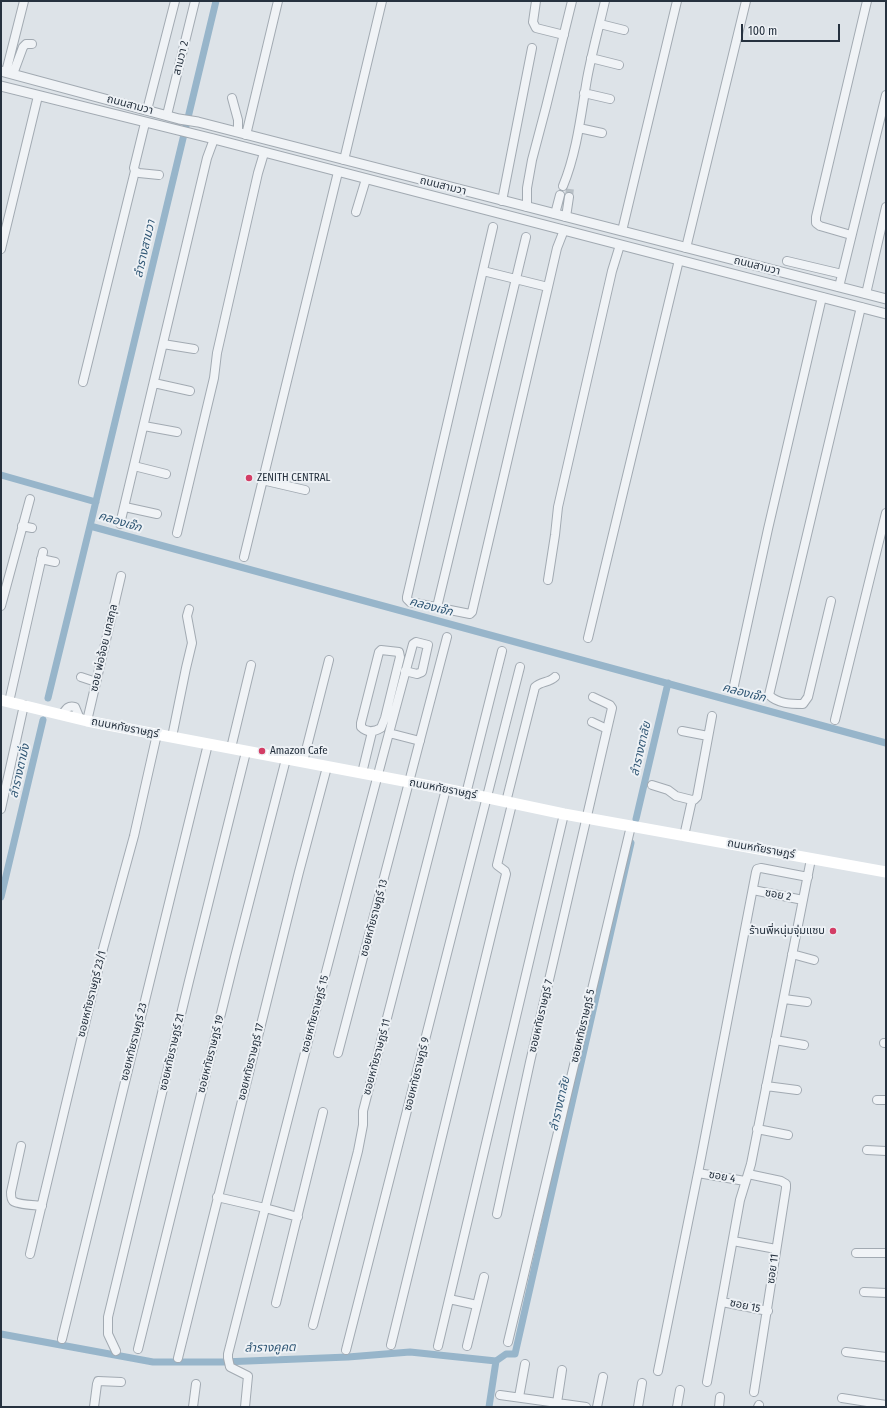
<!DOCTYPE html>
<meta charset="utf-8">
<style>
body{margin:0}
#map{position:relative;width:887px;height:1408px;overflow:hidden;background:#dde3e8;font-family:"Fira Sans Condensed",sans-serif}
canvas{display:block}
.frame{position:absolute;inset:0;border:2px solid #26323f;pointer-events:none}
.scale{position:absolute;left:741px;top:24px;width:99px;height:18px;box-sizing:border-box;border:2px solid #26323f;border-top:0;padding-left:5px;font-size:12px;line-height:14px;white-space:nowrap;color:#26323f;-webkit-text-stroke:3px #edf1f5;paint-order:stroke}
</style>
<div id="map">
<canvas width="887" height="1408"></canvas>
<div class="frame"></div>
<div class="scale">100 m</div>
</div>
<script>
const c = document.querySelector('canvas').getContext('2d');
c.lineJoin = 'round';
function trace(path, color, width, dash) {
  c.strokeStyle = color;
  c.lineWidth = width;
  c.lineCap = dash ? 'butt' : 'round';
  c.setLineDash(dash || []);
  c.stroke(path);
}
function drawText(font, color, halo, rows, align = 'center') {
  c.font = font + ' "Fira Sans Condensed","Noto Sans Thai",sans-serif';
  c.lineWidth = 4;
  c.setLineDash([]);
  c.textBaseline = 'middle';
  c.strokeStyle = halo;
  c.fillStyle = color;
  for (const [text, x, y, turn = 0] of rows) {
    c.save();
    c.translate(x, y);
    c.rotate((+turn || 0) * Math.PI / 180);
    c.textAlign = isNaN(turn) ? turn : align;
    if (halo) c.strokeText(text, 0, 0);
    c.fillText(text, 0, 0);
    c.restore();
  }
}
const canal = new Path2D(`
 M216,1L90,526L886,743
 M1,475L96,502
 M48,698L90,526
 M636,819L668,683
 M1,897L43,720
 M1,1334L153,1362H223L348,1357L410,1352L496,1361L489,1407
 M496,1361L506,1354H515L631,843`);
const minorTunnel = new Path2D(`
 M569,197L570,188`);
const minor = new Path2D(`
 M536,1L533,22L536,28L564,35
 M600,24L624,30
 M591,58L619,65
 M6,72L24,1
 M13,74L23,47L26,44H32
 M584,93L610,99
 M232,98L238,120V132
 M147,110L175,1
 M167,115L195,1
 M145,123L134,168L135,171L139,173L159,175
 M579,128L602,133
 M246,135L278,1
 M344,160L382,1
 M563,186C577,152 581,114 587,79C592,52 599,27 605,1
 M502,201L532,48
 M527,207V188L532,160L546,107L572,1
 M356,212L366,179
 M555,214L560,195
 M566,217L569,197
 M493,227L407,597V599L410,602L470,614L472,612L548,287L557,248L564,230
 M622,231L677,1
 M851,235L820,226L816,223V217L867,1
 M686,248L746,1
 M1,249L38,96
 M787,261L842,274
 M483,271L548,287
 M839,287L886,95
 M866,294L886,207
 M163,344L194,349
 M83,382L135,171
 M154,383L190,391
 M144,426L177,432
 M134,466L166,474
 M262,480L305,490
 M125,507L157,514
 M120,524L207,158L214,139
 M22,526L32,528
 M177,533L214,378L217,353L258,173L264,153
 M244,557L338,172
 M41,559L55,562
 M548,580L555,535L558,507L612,271L620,245
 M831,601L808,697L803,704C791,704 778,704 769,695L861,307
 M1,606L30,499
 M437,607L526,237
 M588,638L679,260
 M381,650L399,652L400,657L385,718L381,728C374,732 367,733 361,727V723L379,652Z
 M81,677L96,682
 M733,690L768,529L822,297
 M9,702L43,552
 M62,715C66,709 68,705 75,707L80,719
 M835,720L886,513
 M87,721L121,576
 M592,722L607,729
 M682,731L708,736
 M389,733L420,741
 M172,737L186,668L192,643L187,616L189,609
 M231,748L251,665
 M303,762L329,660
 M362,773L372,732
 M652,785L668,790L676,796L692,800
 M466,794L502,651
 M506,802L535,687C541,681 549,683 555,677
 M1,809L24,705
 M684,836L692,800H694L697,797L712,716
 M753,890L803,900
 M792,954L814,960
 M784,999L807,1002
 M775,1040L804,1045
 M884,1043H886
 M338,1053L447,637
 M766,1086L797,1090
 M877,1100H886
 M757,1129L788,1135
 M21,1146L11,1192C11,1195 11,1199 13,1201C18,1205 36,1205 42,1206
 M867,1150L886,1151
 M698,1173L745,1181
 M748,1174L781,1181L786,1184V1188L754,1392
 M217,1197L265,1208L298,1217
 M497,1214L530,1062L612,708L610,705L593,697
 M733,1241L776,1249
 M856,1253H886
 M30,1254L103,949L134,836L157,734
 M864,1292L886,1293
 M449,1299L477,1305
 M722,1302L768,1311
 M276,1303L323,1112
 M313,1325L358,1151L363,1125V1111L446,789
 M62,1339L208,744
 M508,1342L631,826
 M391,1345L506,874L505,871L497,865L512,804
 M438,1346L564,814
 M467,1346L484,1277
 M138,1349L235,957L286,759
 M346,1350L520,667
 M116,1351L108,1334V1317L189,981L246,752
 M846,1352L886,1357
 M178,1358L299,872L327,767
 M658,1371L700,1163L756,872L757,869L761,868L808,877
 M707,1382L740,1200L751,1164L811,859
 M500,1395L586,1407
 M519,1397L525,1364
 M842,1398L886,1405
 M557,1403L562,1370
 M94,1407L97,1384L98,1381L121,1382
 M193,1407L196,1384
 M245,1407L248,1376L230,1367L228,1358V1354C288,1117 349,880 413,644L416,642L428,645L422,672L417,674L405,671
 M597,1407L603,1377
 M638,1407L642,1383
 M677,1407L680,1390
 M719,1407L720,1397
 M758,1407L759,1405`);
const tertiary = new Path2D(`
 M1,71L179,119L198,122L886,299
 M1,86L214,139L886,314`);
const secondary = new Path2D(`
 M1,700L87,721L446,789L564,814L886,872`);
const markers = [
 [249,478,4,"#d33d65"],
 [262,751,4,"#d33d65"],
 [833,931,4,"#d33d65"]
];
const streetNames = [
 ["สามวา 2",181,58,-76],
 ["ถนนสามวา",130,105,15],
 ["ถนนสามวา",443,186,14],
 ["ถนนสามวา",757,266,14],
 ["ซอย พ่อจ้อย นกสกุล",104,648,-77],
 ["ถนนหทัยราษฎร์",125,728,11],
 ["ถนนหทัยราษฎร์",443,789,11],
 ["ถนนหทัยราษฎร์",761,849,10],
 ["ซอย 2",778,895,10],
 ["ซอยหทัยราษฎร์ 13",374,918,-75],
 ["ซอยหทัยราษฎร์ 23/1",92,994,-76],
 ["ซอยหทัยราษฎร์ 15",315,1014,-75],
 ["ซอยหทัยราษฎร์ 7",541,1016,-77],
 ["ซอยหทัยราษฎร์ 5",583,1026,-77],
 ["ซอยหทัยราษฎร์ 23",134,1042,-76],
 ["ซอยหทัยราษฎร์ 21",172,1052,-77],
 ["ซอยหทัยราษฎร์ 19",211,1054,-76],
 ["ซอยหทัยราษฎร์ 11",377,1057,-75],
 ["ซอยหทัยราษฎร์ 17",251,1062,-76],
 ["ซอยหทัยราษฎร์ 9",417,1074,-76],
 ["ซอย 4",722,1177,11],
 ["ซอย 11",773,1269,-82],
 ["ซอย 15",745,1306,12]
];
const poiNames = [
 ["ZENITH CENTRAL",257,478],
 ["Amazon Cafe",270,751],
 ["ร้านพี่หนุ่มจุ่มแซบ",825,931,"right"]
];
const waterNames = [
 ["ลำรางสามวา",145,249,-77],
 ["คลองเจ๊ก",120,522,17],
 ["คลองเจ๊ก",431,607,15],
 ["คลองเจ๊ก",744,693,15],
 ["ลำรางตาลัย",641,749,-77],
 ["ลำรางตามั่ง",20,771,-77],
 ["ลำรางตาลัย",560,1104,-77],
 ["ลำรางคูคต",270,1348,-1]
];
trace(canal, '#97b5ca', 7);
trace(minorTunnel, '#b8c0c6', 8, [8, 4]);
trace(minor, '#a2aab2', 10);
trace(tertiary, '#a2aab2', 11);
trace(minor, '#f0f3f6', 8);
trace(tertiary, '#f0f3f6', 9);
trace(secondary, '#fff', 11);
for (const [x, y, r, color] of markers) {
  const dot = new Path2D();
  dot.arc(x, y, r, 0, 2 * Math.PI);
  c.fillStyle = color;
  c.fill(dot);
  trace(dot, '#edf1f5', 1.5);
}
drawText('11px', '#26323f', '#edf1f5', streetNames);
drawText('11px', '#26323f', '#edf1f5', poiNames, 'left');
drawText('italic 12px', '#2f5674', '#edf1f5', waterNames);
</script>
